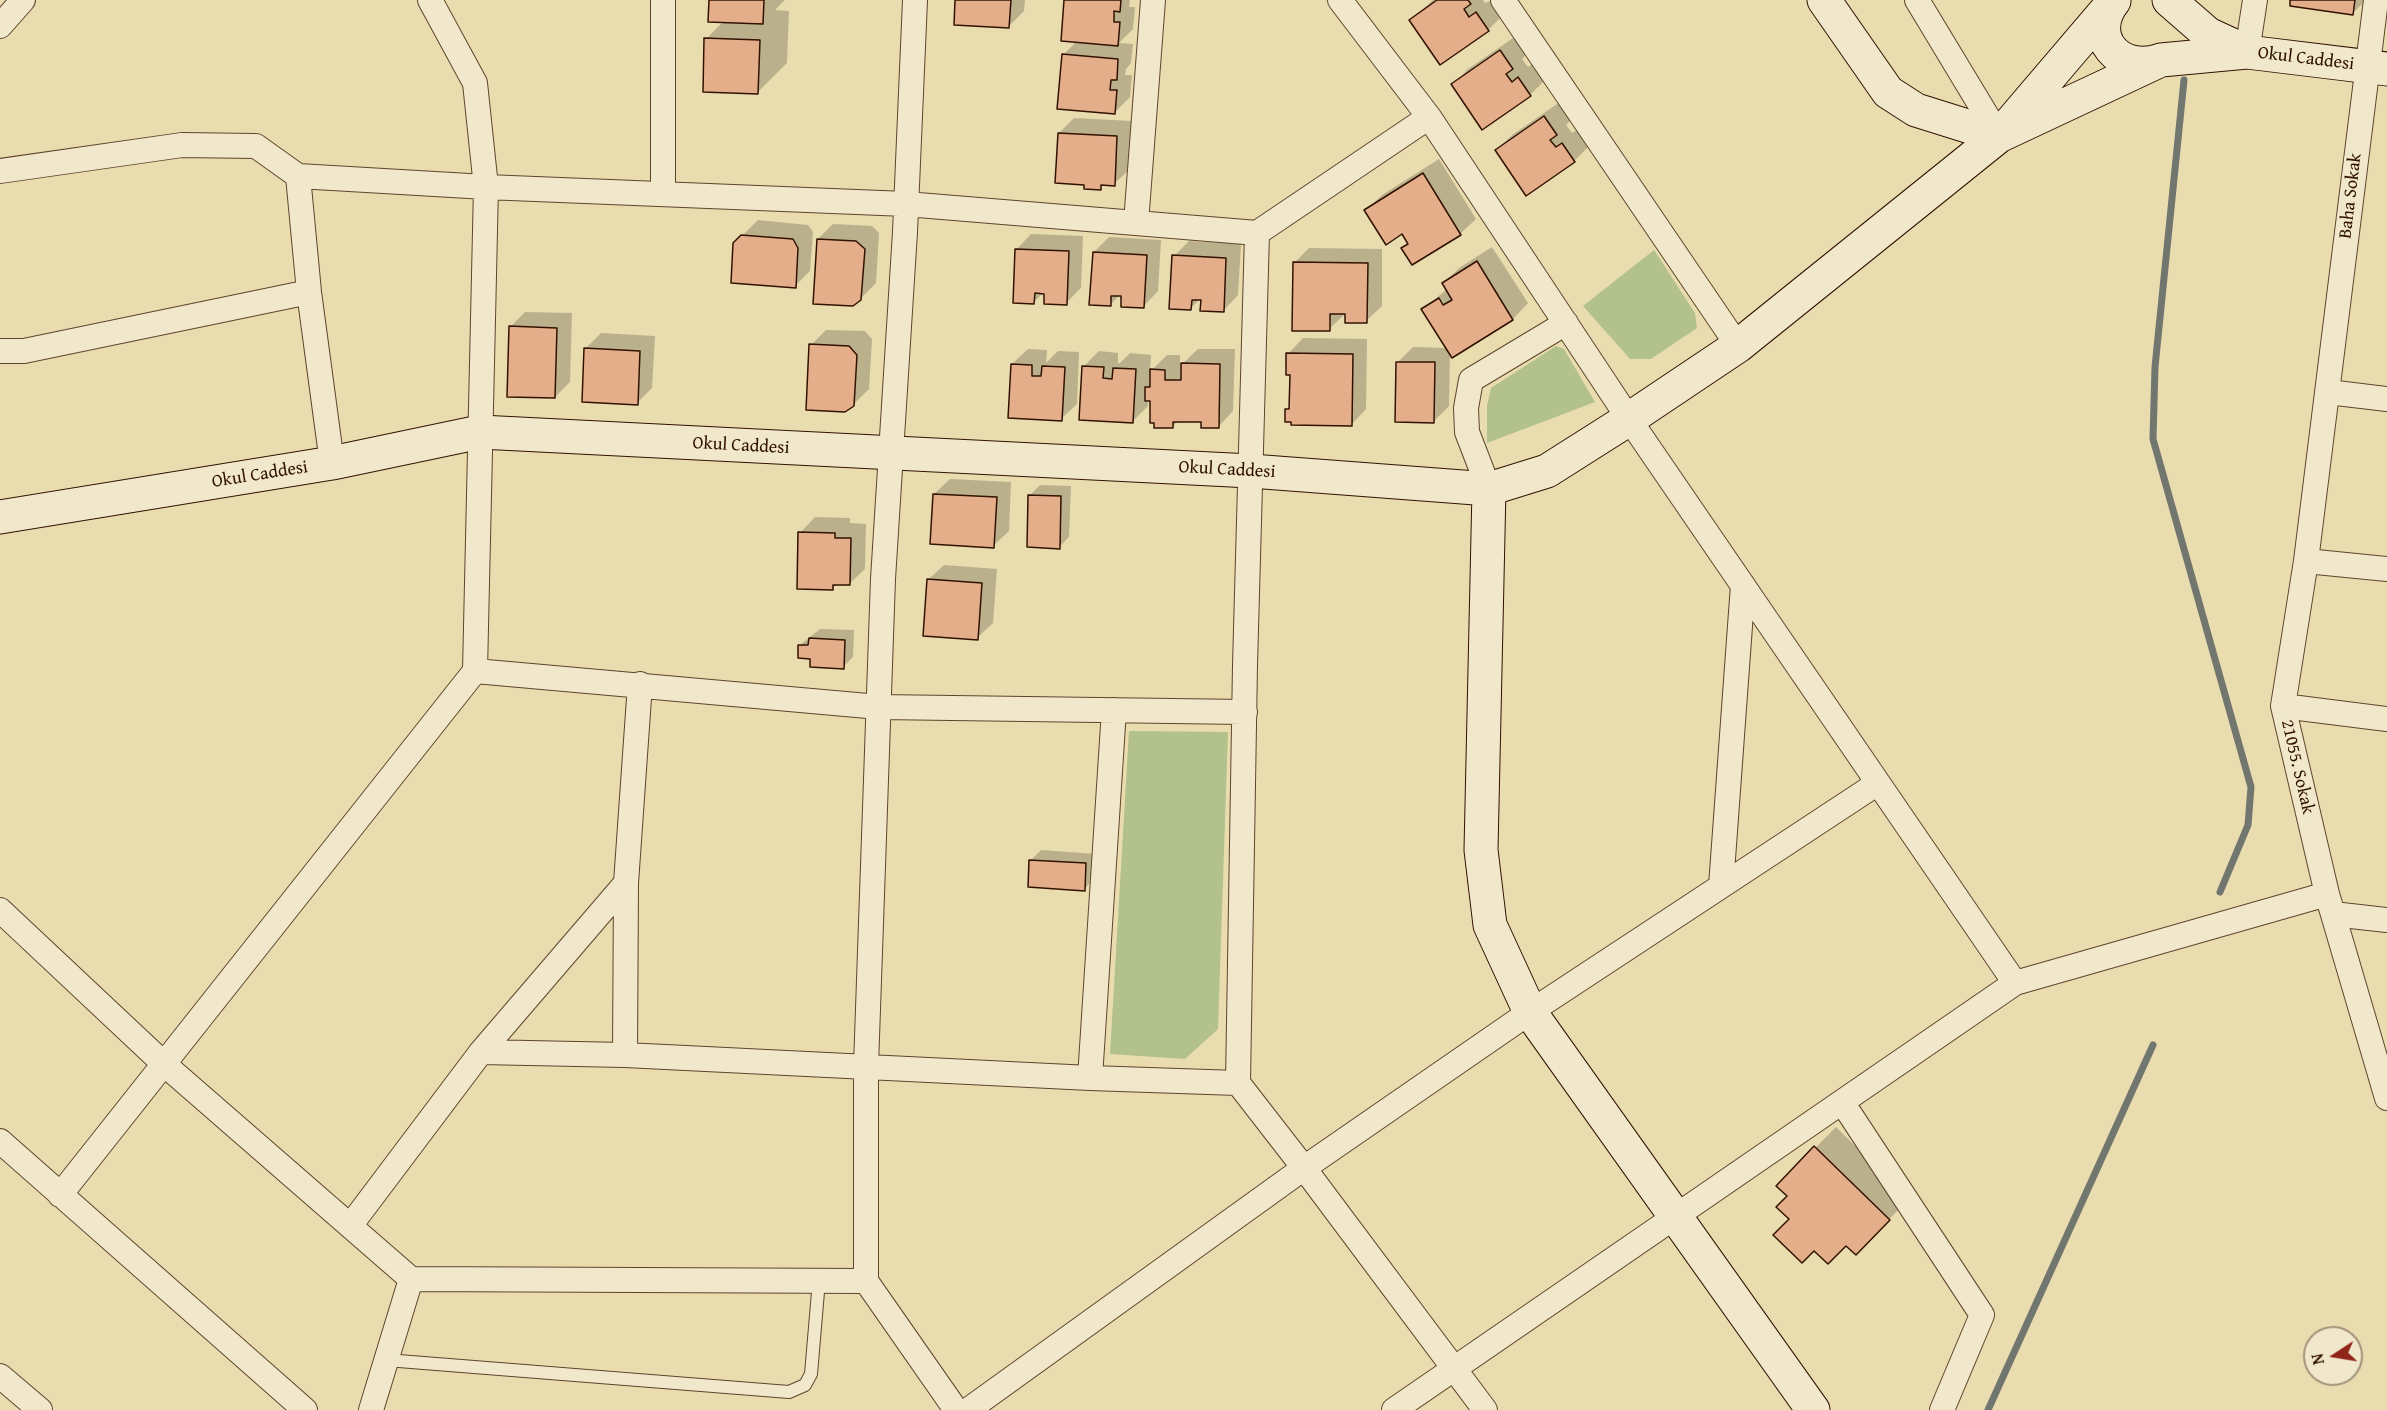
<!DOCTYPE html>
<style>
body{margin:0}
#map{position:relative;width:2387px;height:1410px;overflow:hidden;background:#e9dcaf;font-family:"Gentium Book Plus",serif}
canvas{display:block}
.north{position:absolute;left:2303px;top:1326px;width:60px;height:60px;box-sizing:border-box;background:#f1e8cb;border:2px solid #a4927a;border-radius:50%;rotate:258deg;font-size:16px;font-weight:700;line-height:24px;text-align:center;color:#311201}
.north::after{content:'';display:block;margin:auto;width:21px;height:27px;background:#8f2418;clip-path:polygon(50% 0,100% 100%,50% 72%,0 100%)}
</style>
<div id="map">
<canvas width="2387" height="1410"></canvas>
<div class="north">N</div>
</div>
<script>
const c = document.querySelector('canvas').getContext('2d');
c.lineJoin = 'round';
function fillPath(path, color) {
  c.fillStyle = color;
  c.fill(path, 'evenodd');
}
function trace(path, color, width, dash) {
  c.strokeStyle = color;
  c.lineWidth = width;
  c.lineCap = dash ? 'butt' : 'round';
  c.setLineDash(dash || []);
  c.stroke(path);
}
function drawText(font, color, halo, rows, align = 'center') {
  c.font = font + ' "Gentium Book Plus",serif';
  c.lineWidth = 5;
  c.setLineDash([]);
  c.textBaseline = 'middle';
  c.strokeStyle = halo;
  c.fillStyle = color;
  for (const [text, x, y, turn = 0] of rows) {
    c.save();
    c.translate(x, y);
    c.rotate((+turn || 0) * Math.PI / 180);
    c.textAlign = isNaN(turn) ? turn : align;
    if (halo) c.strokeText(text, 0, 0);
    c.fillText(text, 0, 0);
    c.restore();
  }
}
const green = new Path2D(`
 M1654,250L1695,313L1697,328L1651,359H1630L1583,306Z
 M1556,346L1564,349L1595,402L1487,443V406L1491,388Z
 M1129,731L1228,732L1218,1029L1185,1059L1110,1054Z`);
const shadow = new Path2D(`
 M710,0H785L775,10L789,11L787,63L757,93L706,39L724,21Z
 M956,0H1025L1024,11L1009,26Z
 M1066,0H1130L1129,7H1135L1133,29L1119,43L1133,44L1131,63L1126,69L1125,75H1132L1130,97L1115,112L1063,55L1077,41Z
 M1433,0H1483L1485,3L1493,0L1503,15L1488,30L1411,20Z
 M2292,0H2366L2352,14Z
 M1516,36L1528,53L1522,59L1528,67L1534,63L1545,80L1530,95L1453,85L1468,69Z
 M1560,102L1572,119L1566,125L1572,133L1578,129L1589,146L1574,161L1497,150L1512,135Z
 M1074,118L1132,121L1130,169L1114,184H1104L1100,188L1059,133Z
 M1439,159L1476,219L1460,234L1413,263L1403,248L1409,242L1403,232L1366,210L1382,195Z
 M758,220L808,225L813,232L810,271L795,286L734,244Z
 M833,224L872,226L879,233L876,283L860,299L818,239Z
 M1031,234L1083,236L1081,288L1066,303L1046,290L1034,302L1016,250Z
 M1109,237L1161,240L1158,291L1143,307L1120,295L1110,305L1094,252Z
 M1189,241L1241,244L1238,295L1223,311L1200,299L1190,309L1174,256Z
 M1492,247L1528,303L1513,319L1453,356L1450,352L1449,406L1434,421L1398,362L1413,347L1447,348L1423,309L1447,289L1444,283L1459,268Z
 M1309,248L1382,249V306L1366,321L1347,312L1329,329L1294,263Z
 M525,312L572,313L570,382L555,397L510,327Z
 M826,330L865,331L872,339L869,389L853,405L811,345Z
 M601,333L655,336L652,388L637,403L586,348Z
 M1303,338L1367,339L1366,409L1351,425L1287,410L1291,406V374L1288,354Z
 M1028,349L1047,350L1046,363L1058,351L1079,352L1077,404L1061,419L1012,364Z
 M1198,349H1235L1233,411L1218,427L1203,421L1179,420L1172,427L1152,400H1148V406L1133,421L1083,367L1099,351L1118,353V363H1120L1130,353L1151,355L1150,372L1167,355H1180V366Z
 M950,479L1011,482L1009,531L993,546L934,494Z
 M1040,485L1071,486L1069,537L1059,547L1030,495Z
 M815,517L850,518V523L866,524L865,569L849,584H837L832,589L800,533Z
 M944,565L997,569L993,623L977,638L928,580Z
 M820,629L854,630L853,657L843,667L812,657L800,645Z
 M1041,850L1096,854L1094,879L1084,889L1031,860Z
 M1836,1127L1909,1199L1856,1253L1846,1244L1791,1219L1789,1196L1778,1186Z`);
const stream = new Path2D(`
 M2184,80L2155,367L2153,439L2251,787L2248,825L2220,892
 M1988,1410L2153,1045`);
const building = new Path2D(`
 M709,0H764L763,24L708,22Z
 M955,0H1011L1009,28L954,25Z
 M1064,0H1121L1120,12L1114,11V22H1120L1118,46L1061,41Z
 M1437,0H1468L1471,4L1464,9L1469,17L1476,12L1489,31L1440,65L1409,20Z
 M2290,0H2355L2353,15L2290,6Z
 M704,38L760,40L758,94L703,92Z
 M1500,50L1513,69L1506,74L1512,82L1518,77L1531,96L1482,130L1451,84Z
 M1062,54L1118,59L1117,80H1111L1110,90H1117L1115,114L1057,109Z
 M1544,116L1557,135L1550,140L1556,147L1562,143L1575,162L1526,196L1495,150Z
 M1058,133L1117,136L1115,186L1101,185V190L1084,189V185L1055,183Z
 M1423,173L1461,235L1412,265L1401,248L1408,244L1402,234L1386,245L1364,210Z
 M741,235L793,239L798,248L796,288L731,283L733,243Z
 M817,239L856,241L865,249L861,300L853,306L813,304Z
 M1015,249L1069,251L1067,305L1044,304V294L1035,293L1034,304L1013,303Z
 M1093,252L1147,255L1144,308L1121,307V296H1111V306L1089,305Z
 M1172,255L1226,258L1224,312L1200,311L1201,300H1192L1191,310L1169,309Z
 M1477,261L1513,320L1452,358L1421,309L1439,298L1443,305L1452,300L1442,283Z
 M1293,262L1368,263L1367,323H1345V314H1330V331H1292Z
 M509,326L557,328L555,398L507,397Z
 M809,344L849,346L857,355L854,406L845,412L806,410Z
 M584,348L640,351L638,405L582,402Z
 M1286,353L1353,354L1352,426L1291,425V422H1285V409H1289L1290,375H1286Z
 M1396,362H1435L1434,423L1395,422Z
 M1181,363L1220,364L1219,428H1201V422H1173V428H1154V423H1150V401H1145V387H1150V369L1165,370V380H1181Z
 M1011,364L1032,365V376H1041L1042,366L1065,367L1062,421L1008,418Z
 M1082,366L1104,367L1103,378L1112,379L1113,368L1136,369L1133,423L1079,420Z
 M933,494L997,497L994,548L930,544Z
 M1028,495L1061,496L1060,549L1027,547Z
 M798,532L835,533V538H851L850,585H833V590L797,589Z
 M927,579L982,583L978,640L923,636Z
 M809,638L845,640L844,669L810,667V659L798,658V645H808Z
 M1029,860L1086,863L1085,891L1028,887Z
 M1814,1146L1890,1220L1856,1255L1846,1246L1828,1264L1814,1251L1802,1263L1773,1235L1789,1219L1776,1207L1787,1196L1776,1186Z`);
const lane = new Path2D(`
 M386,1360L789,1392L805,1385L811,1374L819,1280`);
const street = new Path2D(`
 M915,0L905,232L883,579L866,1066V1281L956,1410
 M1340,0L1429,117L1629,419L2015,983L1394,1410
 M1503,0L1738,346
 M1917,0L1999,136
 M2376,0L2306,561L2283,706L2327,894L2387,1098
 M0,26L23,0
 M2247,52L2255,0
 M0,171L182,145L256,146L298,176L486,187L906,204L1257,233L1429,117
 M298,176L309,292L332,463
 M663,194V0
 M1136,223L1153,0
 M1257,233L1245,665L1238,1083L1304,1168L1485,1410
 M0,351H24L309,292
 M2328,392L2387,399
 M1489,489L1467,432L1466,408L1471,380L1566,323
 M2306,561L2387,569
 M475,671L879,707L1245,712
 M2283,706L2387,719
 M1721,886L1743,585
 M0,910L164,1064L411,1279L866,1281
 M2333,914L2387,920
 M2015,983L2327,894
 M481,1052L625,1055L1090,1078L1114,710
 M625,1055L626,883L640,684
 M1090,1078L1238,1083
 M1842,1102L1982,1315L1942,1410
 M0,1141L305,1410
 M60,1195L475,671L486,187L475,83L430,0
 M350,1226L481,1052L626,883
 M0,1376L40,1410
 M371,1410L411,1279
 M968,1410L1304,1168L1530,1012L1878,783`);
const secondary = new Path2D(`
 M1824,0L1888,92L1916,110L1999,136L2161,60L2247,52
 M2169,0L2208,34L2247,52L2387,69
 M2114,1C2086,36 2119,75 2161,60
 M1489,489L1481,850L1490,925L1530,1012L1813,1410
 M0,517L332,463L480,432L1251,471L1489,489L1547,471L1629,419L1738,346L1999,136L2109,7L2111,0`);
const streetNames = [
 ["Okul Caddesi",2306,59,7],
 ["Baha Sokak",2351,196,-83],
 ["Okul Caddesi",741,446,3],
 ["Okul Caddesi",1227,470,3],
 ["Okul Caddesi",260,475,-9],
 ["21055. Sokak",2297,767,77]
];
fillPath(green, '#b3c18d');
fillPath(shadow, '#0003');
trace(stream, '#71766e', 7);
fillPath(building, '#e5ae8a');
trace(building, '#311201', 1.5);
trace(lane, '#5f442c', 14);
trace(street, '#5f442c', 26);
trace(secondary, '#311201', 35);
trace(lane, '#f1e8cb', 12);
trace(street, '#f1e8cb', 24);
trace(secondary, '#f1e8cb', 33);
drawText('18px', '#311201', '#f1e8cb', streetNames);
</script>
